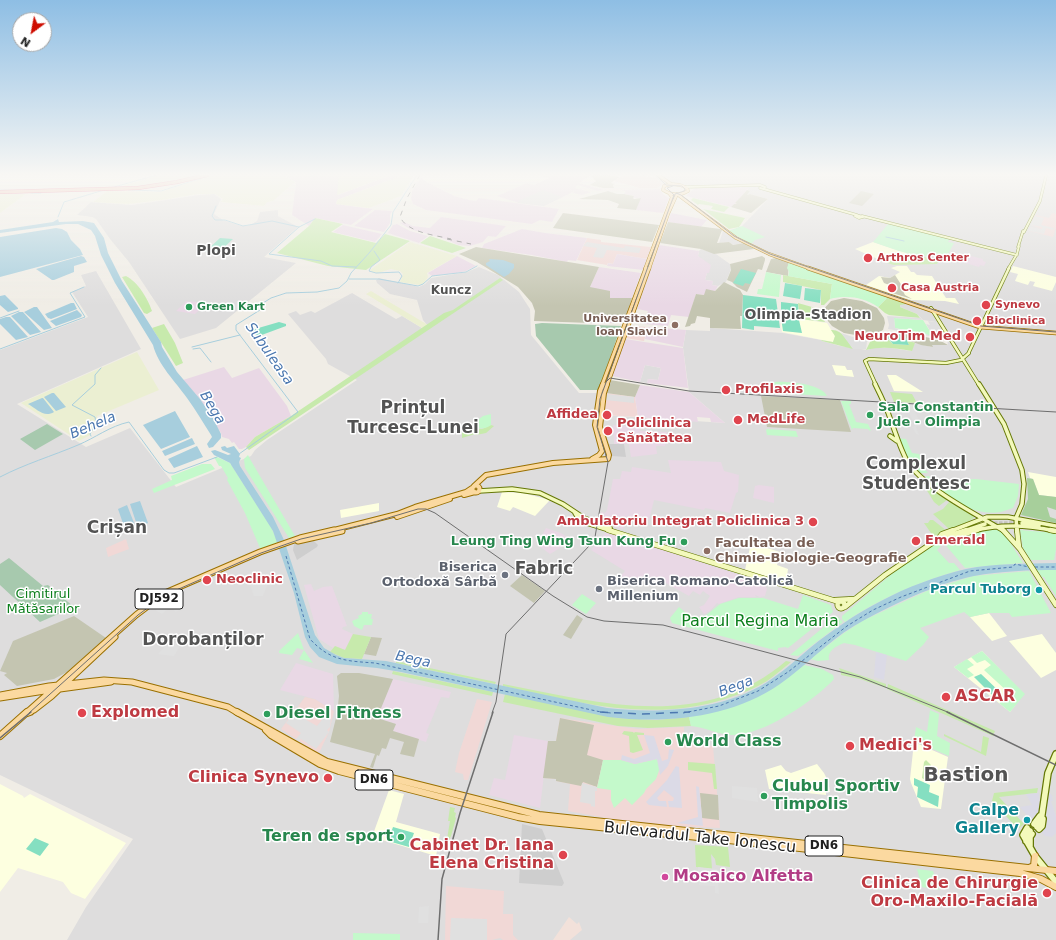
<!DOCTYPE html>
<meta charset="utf-8">
<style>
body{margin:0}
#map{position:relative;width:1056px;height:940px;overflow:hidden;background:#f0ede6;font-family:"DejaVu Sans",sans-serif}
canvas{display:block}
.north{position:absolute;left:12px;top:12px;width:40px;height:40px;box-sizing:border-box;background:#fff;border:1px solid #a6a6a6;border-radius:50%;rotate:212deg;font-size:11px;font-weight:700;line-height:16px;text-align:center;color:#202020}
.north::after{content:'';display:block;margin:auto;width:14px;height:18px;background:#ce0d01;clip-path:polygon(50% 0,100% 100%,50% 72%,0 100%)}
</style>
<div id="map">
<canvas width="1056" height="940"></canvas>
<div class="north">N</div>
</div>
<script>
const c = document.querySelector('canvas').getContext('2d');
c.lineJoin = 'round';
function fillPath(path, color) {
  c.fillStyle = color;
  c.fill(path, 'evenodd');
}
function trace(path, color, width, dash) {
  c.strokeStyle = color;
  c.lineWidth = width;
  c.lineCap = dash ? 'butt' : 'round';
  c.setLineDash(dash || []);
  c.stroke(path);
}
function drawText(font, color, halo, rows, align = 'center') {
  c.font = font + ' "DejaVu Sans",sans-serif';
  c.lineWidth = 3;
  c.setLineDash([]);
  c.textBaseline = 'middle';
  c.strokeStyle = halo;
  c.fillStyle = color;
  for (const [text, x, y, turn = 0] of rows) {
    c.save();
    c.translate(x, y);
    c.rotate((+turn || 0) * Math.PI / 180);
    c.textAlign = isNaN(turn) ? turn : align;
    if (halo) c.strokeText(text, 0, 0);
    c.fillText(text, 0, 0);
    c.restore();
  }
}
const residential = new Path2D(`
 M652,175H1056V940H67L86,907L133,839L0,775V350L88,317L72,292L86,286L81,275L96,271L141,349L17,404L86,447L130,428L176,487L251,456L255,450L267,440L357,380L328,364L326,359L288,314L296,311L300,315L311,311L315,313L352,293L396,319L402,316L422,328L427,325L423,320L417,300L390,294L377,283L376,280L379,278L419,287L425,284L431,278L467,272L479,267L498,275L519,292L530,309L531,335L579,393H606L603,415L725,423L689,392L683,348L686,330L710,331V328L783,333L821,340L822,341L840,346L868,350L872,348H891L911,351L915,343L932,347V345H948L947,339L936,322L923,320L917,314L900,307V305L789,261L768,255L744,243L733,245L729,242L719,243L723,231L722,230L729,231L741,227L768,199L750,194L746,195L750,191L747,190L749,188L665,185Z
 M214,194L221,199L214,214L223,220L242,226L250,225L257,221L260,212L278,210V216L298,227L264,257L296,263L216,328L180,339L129,262L110,239L96,219L92,217L77,215L91,202L132,205L199,195Z
 M701,249L716,254L730,264L731,269L726,282L718,286L712,285L713,281L705,280L707,273L698,256L699,251Z
 M645,365L661,368L658,380L648,379L647,383L640,382Z`);
const commercial = new Path2D(`
 M623,175H640L656,178L663,184L657,188H640L614,181Z
 M1052,213L1056,214V227L1053,237L1029,231L1030,227L1042,229L1031,225L1035,215L1049,218Z
 M587,238L601,240V242L651,247L647,259L617,254L613,264L608,263L607,265L577,260Z
 M629,326L648,327L644,341L625,338Z
 M606,393L635,397L638,417L603,415Z
 M126,539L129,549L108,557L106,548Z
 M305,697L315,699L334,711L329,732L320,751L317,753L281,729Z
 M477,699L492,702L468,780H464L463,774L455,772L459,753Z
 M560,718L638,729L684,727V743L713,746L720,828L644,825L568,811L570,784L556,781V779L543,778L548,741H556Z
 M446,886L504,891L503,914H513V935L518,940H503L500,938L492,940H445Z`);
const industrial = new Path2D(`
 M287,175H339L338,195L391,175H403L337,200L336,204L373,209L351,225L315,218L309,226L292,215L296,182L285,176Z
 M540,175H591L579,183L604,190L598,191L577,185L575,188L591,192L582,195L573,193L574,190L573,192L544,206L519,203L497,196L527,183L534,185L549,178Z
 M421,177L425,181L454,196L469,200L476,201L479,198L559,209L552,222L540,220L532,224L426,210L413,204L411,198L412,191Z
 M696,187H738L749,188L735,203L737,205L734,204L731,207L686,196Z
 M660,189L663,194L669,198L663,213L636,210L640,198H632L634,196L624,194L626,192L622,190Z
 M375,210L392,211L390,215V223L384,232L354,226Z
 M671,213L707,220L701,227L668,222Z
 M441,217L506,226L496,237L488,236L483,242L470,246L458,245L445,239L410,229L400,223L404,222L413,226L430,228Z
 M397,224L410,231L428,236L419,243L388,233L393,225Z
 M343,225L382,234L375,242L333,232Z
 M522,229L545,233L587,238L576,261L568,260L567,262L532,255L482,248L484,244Z
 M659,245L699,251L698,256L711,265L709,273H707L705,280L713,281L712,285L718,286L715,291L704,295L696,294L689,317L671,315L668,326L644,324L648,311L637,309Z
 M617,254L647,259L643,270L607,266L608,263L613,264Z
 M963,254L983,259V261L986,262L984,266L980,265L979,267L962,262L963,261L960,260Z
 M457,256L476,266L466,271L457,273L432,276L428,273Z
 M599,267L641,273L632,298H610L590,287Z
 M186,301L207,303L195,314L176,311Z
 M590,315H627L622,323H591Z
 M648,327L686,330L683,347L645,339Z
 M625,339L683,348L688,388L647,383L648,379L658,380L661,368L645,365L640,382L612,376Z
 M224,367L232,378L259,368L287,406L291,416L255,437L246,447L242,449H239L234,442L232,443L229,439L222,437L221,433L200,399L183,380Z
 M640,385L689,392L725,423L711,422L710,418L697,417L698,422L638,417L635,397Z
 M613,425L640,427V431L667,432L668,435L665,446H656L657,454L631,457L629,444H614Z
 M668,460L721,462L724,471L739,475L738,492L736,493L730,513L705,508L704,510L654,500L649,520L627,516L623,529L600,522L601,512L605,513L607,510L613,479H620L622,471L631,472L632,467L671,473Z
 M759,485L774,487V503L753,498L755,486Z
 M546,528L561,533L569,538L560,548L550,554L539,546L542,543L539,541Z
 M609,532L764,583L767,589L765,596L760,597L755,595L756,597H739L719,604L717,603L710,611L704,614L699,607L704,605L710,596L703,591L700,595L693,591L689,596L657,578L655,580L645,574L636,584L626,577L622,582L618,579L625,571L591,550L605,533Z
 M311,584L314,591L323,587L332,586L347,626L343,627L342,629L353,634L345,650L335,646L333,648L319,639L304,585Z
 M296,663L333,674L334,711L315,699L280,690Z
 M393,679L451,692L449,698L441,697L426,733L429,734L426,742L393,731L396,724L377,718Z
 M514,735L548,741L540,808L489,795L494,778L505,780Z`);
const education = new Path2D(`
 M873,242L897,250L908,253L887,263L855,249Z
 M897,266H907L911,272H914L917,275L932,276L946,298H955L959,304L945,301L911,300L866,285L879,276L890,278L900,272L891,268Z
 M1013,266L1056,277V282L1052,291L1033,286L1035,282L1030,281L1028,285L1015,281L1018,274L1010,272Z
 M780,316L827,323L835,336L833,342L782,332Z
 M832,365L845,366L847,370H852L854,377L836,375Z
 M887,375H896L923,392L894,391Z
 M1028,472L1056,477V497L1039,495L1033,479L1030,478Z
 M502,492L523,493L550,500L535,516L513,507L510,511L497,507Z
 M379,503V511L341,518L340,510Z
 M751,543L780,552L777,565L788,569L786,583L745,570Z
 M989,613L1007,636L992,641L970,617Z
 M1042,634L1056,653V670L1041,678L1009,641Z
 M982,651L1024,694L1010,712L954,667Z
 M914,742L948,757L941,809L921,807L911,783L910,779Z
 M817,764L824,773L828,781L830,792H826V795L769,789L765,770L781,765L786,771L791,773Z
 M0,784L23,796L24,798L30,794L126,843L85,899L71,893L63,882L18,868L0,892Z
 M389,790L404,794L396,822L440,834L436,856L372,837Z`);
const religious = new Path2D(`
 M608,444H624L626,457L612,456Z
 M313,540L318,545L317,547L297,560L293,550L294,544Z
 M522,824L542,829L564,883L562,886L519,883Z`);
const military = new Path2D(`
 M569,917L577,924L579,922L582,930L570,940H553Z`);
const construction = new Path2D(`
 M593,175H609L619,177L611,183L615,184L613,185L614,188H603L590,185L596,181L591,176Z
 M747,190L750,191L747,195L750,194L768,199L751,213L731,207L734,204H737L735,203Z
 M608,191L617,194H624L634,196L633,198L634,199L641,198L636,210L617,208L619,204L608,200L579,199Z
 M861,191L874,194L862,206L849,203Z
 M563,213L659,225L652,242L553,228Z
 M668,222L720,229L722,230L717,243L729,242L733,245L744,243L754,249L714,254L701,249L660,243Z
 M476,247L599,267L590,287L610,291V298H632L627,315H590L591,323L534,321L535,311L532,303L518,287L477,262L459,254Z
 M762,256L765,258V260L762,270L758,269L747,292L737,287L732,282L727,280L731,270L730,264Z
 M776,258L789,261L788,276L766,272L771,259Z
 M895,275L902,286L900,288L902,289L905,295L912,299L892,293L897,288L884,283L881,277L890,278Z
 M724,282L740,290L743,295L742,316H740L741,329L710,328V318L697,316L695,323L691,324L690,326L685,327L696,294L704,295L706,289L715,291Z
 M844,298L862,301L877,308L884,318L885,323L883,330L874,335L861,336L844,333L832,326L823,315V310L831,301Z
 M903,332L939,340L948,345H932L933,347L921,345L907,340Z
 M610,380L640,385L635,397L606,393Z
 M761,396L840,400L851,432L767,427Z
 M522,575L545,591L534,603L510,586Z
 M577,615L583,619L571,639L563,635Z
 M74,616L106,638L67,672L54,679L17,686L4,675L7,673L0,671L13,641Z
 M371,637L382,638L376,656L364,654Z
 M359,673L393,679L377,718L396,724L393,731L419,739L414,757L400,754L404,742L390,738L386,749L382,748L379,756L377,755L373,768L370,767L375,754L330,742L337,714L339,696L337,676L341,673Z
 M560,718L594,725L587,755L603,760L597,787L583,782L581,786L556,781V779L543,778L548,741H556Z
 M700,793L718,795L719,820L702,818Z`);
const farmland = new Path2D(`
 M159,175H203L145,186L115,188Z
 M213,175H283L295,182L273,201L267,202L264,206L221,202L223,199L215,194H198L162,200L128,204L93,202L107,191L160,192Z
 M339,175H391L337,195Z
 M403,175H414L401,196L369,208L336,204L337,200Z
 M0,193L26,194L0,213Z
 M410,242L457,256L427,273L428,277L424,283L420,285L400,282L403,274L400,271L391,269L378,273L372,272L370,270Z
 M371,291L428,325L422,328L366,294Z
 M137,352L159,390L97,416V424L90,435L79,441L21,403Z`);
const grass = new Path2D(`
 M693,198L729,207L724,212L711,209L713,206L699,204L698,205L691,200Z
 M703,209L745,218L739,227L729,229Z
 M315,218L343,224L331,232L376,243L385,234L410,241L366,270L328,266L277,253L309,226Z
 M430,236L466,248L452,253L420,243Z
 M908,253L929,258L938,262L937,264L894,265L887,263Z
 M783,275L832,284L830,299L824,305H821V290L783,282Z
 M126,276C138,282 148,299 152,311L147,314L144,313L122,277Z
 M500,278L503,280L249,450L246,447L255,437L291,416L444,313L453,310Z
 M888,297L904,302L906,304L900,305V307L917,314L920,318L889,315L885,313L878,307Z
 M798,303L819,309L811,307V315L823,318L825,322L800,319Z
 M164,324L175,343L183,363L176,366L152,328Z
 M831,330C842,329 848,341 853,349L822,341L821,340L833,342L835,336Z
 M884,336L893,344L909,345L907,340L915,343L912,351C895,348 882,346 866,350L871,340Z
 M890,392L912,394L917,403L894,402Z
 M491,425L494,426L486,433L476,435L475,434L462,438V433L466,429H482Z
 M932,488L947,500L939,506L934,502L926,489Z
 M950,501L973,515L974,518L961,526L949,529L933,514L943,509Z
 M930,520H933L947,531L935,537L933,536L924,523H928Z
 M353,634L371,637L362,659L344,658L330,652L335,646L345,650Z
 M396,661L496,682L495,684L396,663Z
 M786,661L791,662C783,668 776,675 767,681C754,689 740,694 725,699C651,723 576,702 503,686V684C599,703 703,732 786,661Z
 M839,668L886,684V688L860,679L841,675V672Z
 M393,671L493,692L492,696L392,674Z
 M888,684L995,731L993,736L887,689Z
 M505,694L618,718L656,720L689,717L691,726L648,728L618,726L503,702Z
 M624,731L633,732L634,733L635,732L644,733V735H637L643,750L633,753L630,752L629,736L622,734Z
 M944,734L981,752L983,736L989,738L986,756L944,736Z
 M926,760L931,765L930,781L928,782L922,778L924,762Z
 M688,762L715,764L717,789H714L712,773L688,770Z
 M1038,788L1037,793L999,797L1024,824L1018,829L992,801L994,793Z
 M450,807L455,808L454,812L456,813L455,817L456,818L451,836L446,845L450,821H448Z
 M695,845L728,847L730,867L716,865L715,859L711,854L712,869L696,867Z`);
const forest = new Path2D(`
 M1027,478L1033,479L1039,495L1056,497V510L1047,507L1050,517L1056,519V523L1021,515L1028,499Z`);
const cemetery = new Path2D(`
 M542,323L621,326L599,390H580L536,336L535,324Z
 M47,424L63,434L35,450L20,439Z
 M9,558L43,586L48,585L74,607L40,622L0,585V564Z`);
const park = new Path2D(`
 M889,223L950,239L948,242L954,243L947,256C939,254 933,257 925,256C908,255 890,248 873,242Z
 M742,226L765,237L755,240L751,244L728,231Z
 M789,262L888,297L878,307C863,297 847,295 830,299L832,284L788,276L789,272L787,268Z
 M766,272L781,275L779,297L757,294L758,289H762Z
 M894,318L923,320L933,336L895,328Z
 M775,382C787,381 822,384 827,396L758,392V387Z
 M841,401H851V404H849L856,422L868,424L871,430L870,431L868,429L853,428L852,430Z
 M491,414V425C482,431 479,428 470,426L483,416Z
 M767,429L796,431L798,437L767,435L766,430Z
 M898,438L906,439L912,453L919,454L922,459L918,461L928,473H920L909,461Z
 M248,455L250,459L295,536L289,538L245,468L244,459Z
 M214,457H217L230,463L271,527L278,543L263,548H260L245,513L227,480L228,478L221,466H219Z
 M202,464H211L215,469L154,493L152,489L172,480L171,476Z
 M929,476L933,481L976,479L1019,484L1018,496L1013,508C1009,509 1005,511 1001,512C970,517 946,495 923,477Z
 M990,530H999L1006,536L1023,563L965,568L943,542L971,532Z
 M1020,530L1056,533V549L1054,560H1031L1023,548Z
 M937,542L941,546L937,550L949,563H954L960,570C919,582 880,598 845,622L842,619V616L907,561Z
 M1037,570H1056V596L1044,577H1042Z
 M1029,571L1051,613L1012,617L1009,613H989L970,617L964,612L920,628L929,637L923,645L906,661L855,645L844,643C836,646 827,651 829,660L818,661L810,659L844,633L862,621L929,590L973,576Z
 M582,594L596,603L586,614L572,605Z
 M803,595L831,605L833,612L788,648L785,647L778,648V651L672,623L670,618L679,607L685,612L690,619L705,616L720,604L739,598H763L798,609Z
 M362,612H368V614H372L371,619H373L372,625H364L362,630L354,626L352,621L359,618L358,616L362,614Z
 M837,616L843,622L798,656L790,655Z
 M298,633L304,650L313,663L299,659L304,650L297,648L292,655L279,653V651Z
 M982,651L1025,694L1010,712L999,703L1009,698L1016,692L1012,688L1008,692L984,670L991,665L985,660L977,663L971,657Z
 M967,659L974,665L967,669L974,675L968,678L954,667Z
 M804,665L822,669L833,675L834,679C814,701 761,737 730,735C716,734 705,727 691,726L689,717C738,707 765,696 804,665Z
 M930,710L939,714L937,736L950,743L949,756L914,741L916,727L927,732Z
 M657,759L660,768L656,779L646,789L644,793L632,805L625,798L614,808L611,800V790L597,788L603,760H621L635,764Z
 M917,869L933,871L939,890L922,887Z
 M353,933L400,934V940H353Z`);
const pitch = new Path2D(`
 M220,238L233,239L218,253L205,252Z
 M741,269L756,273L750,284L745,283L743,286L733,283Z
 M785,283L802,286L800,299L783,296Z
 M805,288L821,290L820,303L804,300Z
 M743,295L776,299L780,328L754,326V330L742,328Z
 M781,302L798,304L799,317L781,315Z
 M781,318L799,320L802,333L783,331Z
 M279,322L286,324V326L259,336L252,334L251,331L255,329Z
 M888,332H903L909,345L893,344L886,336Z
 M981,674L1001,693L994,697L974,677Z
 M914,778L930,785L929,792L939,796L938,807L917,797L918,787L914,785Z
 M393,827L414,833L409,847L388,841Z
 M35,838L49,844L40,856L26,849Z`);
const parking = new Path2D(`
 M543,190L562,197L544,206L519,203L516,202H520L518,201Z
 M1035,216L1044,218L1041,225L1054,228L1053,230L1046,228L1044,234L1029,231L1030,227L1042,229V227L1031,225Z
 M587,242L624,248L625,246L641,248L639,253L607,250L603,258L593,257L597,248L583,246Z
 M887,316L921,318L922,320L894,318L895,328L939,337L932,334L926,324L930,325L928,321L936,322L947,339L888,329L889,325Z
 M841,333L856,338H871L867,342L866,349H853Z
 M606,394L634,397V403L605,400Z
 M892,404L912,405L922,427L917,426L916,428L919,435L916,434L912,427L915,426L906,406Z
 M267,578V586L263,596H254L250,585Z
 M178,597L182,609L175,612L172,606L162,614L155,610Z
 M153,633L168,641L181,645L174,656L158,654L164,647L149,638Z
 M294,713L317,726L325,716L331,719L330,727L327,730L329,732L316,749L301,739L299,741L296,739L301,733L286,723Z
 M582,783L597,787V791H595V807L591,806V804L580,802Z
 M732,786L757,788L758,802L732,798Z
 M698,867L717,869L719,894L715,893V886L699,885Z
 M429,906L428,923H418L419,907Z
 M451,918L487,919V940H450Z`);
const plaza = new Path2D(`
 M876,652L887,655L884,680L874,677Z
 M644,735L654,736L662,761L668,759L669,749L674,750L668,766L660,775L657,759L635,764L621,760L622,755L634,759L650,753Z
 M676,766L679,767L682,808L669,807L668,801H673L674,798L664,790L657,798L659,801H666L667,807L649,805L646,802L667,780Z
 M696,786L699,787L703,826L677,823L698,817Z
 M1049,792L1053,797H1052L1053,801H1051L1056,816V833L1052,837L1045,836L1040,830L1046,822Z
 M1039,793V816L1034,823L1020,807L1032,805L1026,794Z`);
const water = new Path2D(`
 M58,219L59,222L83,221L94,223L104,238L108,253L122,281L161,342L162,347L177,372L200,399L213,418L221,434V438L213,447L209,448L207,444L212,437L211,435C203,423 196,410 187,398C175,381 158,365 153,345L115,283L101,255L95,236L91,230L78,224H66L0,233V230L53,222Z
 M56,228L62,229L67,232L71,240L80,249L83,255L0,277V237Z
 M81,256L84,257L87,262L74,266V272L54,280H52L36,269Z
 M489,259L503,260L514,264V268L509,274L504,277L486,265V263L490,261Z
 M5,295L18,308V309L8,312L0,305V296Z
 M71,303H74L77,309L51,319L48,318L45,314Z
 M34,307H37L52,328L44,330L24,312Z
 M77,310L82,315L81,317L56,326L50,321Z
 M19,312H23L41,332L30,335L11,316Z
 M6,317H10L28,337L16,340L0,324V319Z
 M52,393H54L66,407L56,411L44,397Z
 M42,398H43L54,412C44,418 37,409 28,404Z
 M175,411L190,437L161,449L143,425Z
 M192,438L195,444L165,456L162,451Z
 M197,446L203,457L174,468L168,459Z
 M225,446L227,448L234,446L240,454L239,457L241,458L239,462L240,466L273,517L284,540L315,635L324,648L336,655L344,658L386,661L607,708C660,714 727,711 773,678C786,669 798,658 810,648C832,630 856,614 881,601C907,587 937,576 966,569C995,563 1026,564 1056,563V570C1029,570 1001,571 974,576C938,583 886,607 854,626C827,642 806,666 780,684C731,718 666,724 608,717L401,672L377,668L337,664L319,657L310,647L305,637L294,593L273,531L230,463L214,455L211,451L215,450L228,455L231,454L222,450L221,447Z
 M140,501L148,523L138,528L130,504Z
 M127,505L136,528L126,532L118,509Z`);
const stream = new Path2D(`
 M911,175L916,176
 M309,177L314,175
 M0,190H9
 M129,190L161,191L202,178
 M31,193H41
 M216,206L212,216L215,220H225L243,226L272,221L299,227
 M315,219L299,227L269,254L321,261L332,266L356,267
 M886,237L904,241
 M374,251L380,260L371,267L369,271L376,273L399,272L402,276L398,283
 M370,252L391,225L393,212L417,175
 M349,279H379L418,286L423,284L432,276L466,272L477,266
 M0,318L19,311
 M192,347L240,335
 M0,349L85,317L70,293L84,287
 M193,349L200,348L211,362
 M91,436L90,434L96,423L95,417L72,405L95,384V375L101,368
 M239,454L298,412L236,330V325L260,310L263,303L271,298L286,293L317,292L339,288L347,281L351,273L370,252
 M0,477C25,464 52,456 78,445C95,438 110,426 129,422L164,470L169,473H174L217,457`);
const canal = new Path2D(`
 M114,187L157,175
 M58,217L64,202L104,190`);
const ferryFar1 = new Path2D(`
 M286,556L310,639C330,661 347,661 375,663L601,712L611,713
 M1035,567H1056
 M683,713L719,706L758,691L788,672L847,626L873,610L901,597L970,571L1013,567L1015,564L1029,567`);
const ferry = new Path2D(`
 M600,712L642,714L690,712`);
const secondaryTunnel = new Path2D(`
 M989,523H1022`);
const secondaryFar4 = new Path2D(`
 M685,187L760,185L765,187L764,189
 M760,188L857,215
 M856,215L863,217L859,218L855,216Z
 M862,216L1017,255
 M1024,232L1040,201L1046,176
 M1018,247L1023,231
 M1008,269L1017,254L1019,246`);
const secondaryFar3 = new Path2D(`
 M931,308L979,385
 M968,354L1009,268
 M876,385L865,361L869,359L946,363L961,360L969,353`);
const secondaryFar2 = new Path2D(`
 M875,384C881,396 887,408 891,421C896,434 900,448 907,461C925,489 976,514 1004,531
 M979,384L1004,424L1022,470L1024,484L1022,504L1016,518L1017,531
 M890,436L897,441
 M479,491L512,489L540,493L563,504L584,518L610,528
 M575,513L580,521L612,531
 M1022,523L1039,526
 M951,531L987,517H1008L1056,526
 M964,531L985,524
 M973,531C999,524 1028,525 1055,531`);
const secondaryFar1 = new Path2D(`
 M608,530L839,602
 M1003,530L1020,549L1056,605
 M1017,530L1019,547
 M1050,530L1056,531
 M941,538L967,530
 M938,539L942,534L953,530
 M835,600L854,599
 M837.5 605a3.5 3.5 0 1 1 7 0a3.5 3.5 0 1 1-7 0Z
 M845,607L885,575L938,539H948L977,530`);
const secondary = new Path2D(`
 M1034,824L1040,816
 M1037,827L1041,821L1048,773L1056,754
 M1027,828L1023,835L1035,856L1056,882
 M1039,829L1042,826L1043,819
 M1026,841L1027,835L1030,831
 M1030,846V837L1032,834`);
const primaryFar4 = new Path2D(`
 M658,175L671,184
 M671,184L680,185L687,188L688,191C680,196 671,195 663,190L664,186Z
 M677,194L736,238L769,254L811,269
 M645,269L672,197L669,193
 M649,269L668,214L677,194`);
const primaryFar3 = new Path2D(`
 M808,268L980,327L1056,333
 M602,385L646,268
 M607,385L649,268`);
const primaryFar2 = new Path2D(`
 M592,459L599,455L602,451L595,425L600,391L603,384
 M472.5 489a3.5 3.5 0 1 1 7 0a3.5 3.5 0 1 1-7 0Z
 M474,486L486,475L553,463L608,459L609,455L600,427L604,393L607,384
 M464,495L475,492
 M397,517L450,499
 M330,531L397,514L415,507L466,492L472,488`);
const primaryFar1 = new Path2D(`
 M298,541L342,531
 M60,689L111,682
 M0,695L49,686L104,680L132,682L228,707L238,713
 M0,698L51,690
 M26,713L136,615L165,593L260,552L300,538L334,530
 M27,713L34,710L52,696L115,637`);
const primary = new Path2D(`
 M237,712L327,762L539,815L1056,871
 M27,713L30,712
 M266,730L271,735L320,764L339,771L518,817L540,821L738,841L1020,873L1041,879L1056,887
 M0,736L27,712
 M1029,868L1034,866L1035,856`);
const trunk = new Path2D(`
 M0,192L138,188L177,182L207,175`);
const tramFar1 = new Path2D(`
 M656,175L666,185L682,186L685,189L684,191
 M676,193L681,195L734,236L770,254L981,326L1056,332
 M673,199L675,194L684,191
 M606,382L610,378L689,391L1056,412
 M29,713L138,615L165,595L261,553L301,539L371,523L418,509H426L435,513L553,596L587,617L604,621L663,625L860,677L950,713
 M492,713L496,702L506,634L590,545L595,537L608,462L597,427L600,399L674,195L667,188L673,186`);
const tram = new Path2D(`
 M947,712L1056,765
 M0,738L31,712
 M438,940L442,879L460,813L493,712`);
const rail = new Path2D(`
 M420,175L407,198L400,217C408,233 435,235 451,239
 M447,239L471,244`);
const markers = [
 [868,258,5,"#e0444e"],
 [892,288,5,"#e0444e"],
 [986,305,5,"#e0444e"],
 [189,307,4,"#2e9e5b"],
 [977,321,5,"#e0444e"],
 [675,325,4,"#8d6e63"],
 [970,337,5,"#e0444e"],
 [726,390,5,"#e0444e"],
 [607,415,5,"#e0444e"],
 [870,415,4,"#2e9e5b"],
 [738,420,5,"#e0444e"],
 [608,431,5,"#e0444e"],
 [813,522,5,"#e0444e"],
 [916,541,5,"#e0444e"],
 [684,542,4,"#2e9e5b"],
 [707,551,4,"#8d6e63"],
 [505,575,4,"#6b7280"],
 [207,580,5,"#e0444e"],
 [599,589,4,"#6b7280"],
 [1039,590,4,"#0f9aa8"],
 [946,697,5,"#e0444e"],
 [82,713,5,"#e0444e"],
 [267,714,4,"#2e9e5b"],
 [668,742,4,"#2e9e5b"],
 [850,746,5,"#e0444e"],
 [328,778,5,"#e0444e"],
 [764,796,4,"#2e9e5b"],
 [1027,820,4,"#0f9aa8"],
 [401,837,4,"#2e9e5b"],
 [563,855,5,"#e0444e"],
 [665,877,4,"#d1479c"],
 [1047,893,5,"#e0444e"]
];
const farHealthnames = [
 ["Arthros Center",877,258],
 ["Casa Austria",901,288],
 ["Synevo",995,305],
 ["Bioclinica",986,321]
];
const farLeisurenames = [
 ["Green Kart",197,307]
];
const farEducationnames = [
 ["Universitatea",667,319],
 ["Ioan Slavici",667,332]
];
const farNeighbourhoodnames = [
 ["Kuncz",451,291]
];
const shields = [
 [159,599,48],
 [374,780,38],
 [824,846,38]
];
const shieldNames = [
 ["DJ592",159,599],
 ["DN6",374,780],
 ["DN6",824,846]
];
const healthNames = [
 ["NeuroTim Med",961,337,"right"],
 ["Profilaxis",735,390],
 ["Affidea",598,415,"right"],
 ["MedLife",747,420],
 ["Policlinica",617,424],
 ["Sănătatea",617,439],
 ["Ambulatoriu Integrat Policlinica 3",804,522,"right"],
 ["Emerald",925,541],
 ["Neoclinic",216,580]
];
const leisureNames = [
 ["Sala Constantin",878,408],
 ["Jude - Olimpia",878,423],
 ["Leung Ting Wing Tsun Kung Fu",676,542,"right"]
];
const educationNames = [
 ["Facultatea de",715,544],
 ["Chimie-Biologie-Geografie",715,559]
];
const worshipNames = [
 ["Biserica",497,568],
 ["Ortodoxă Sârbă",497,583],
 ["Biserica Romano-Catolică",607,582,"left"],
 ["Millenium",607,597,"left"]
];
const cultureNames = [
 ["Parcul Tuborg",1031,590]
];
const parkNames = [
 ["Cimitirul",43,595],
 ["Mătăsarilor",43,610]
];
const farDistrictnames = [
 ["Plopi",216,251],
 ["Olimpia-Stadion",808,315]
];
const waterNames = [
 ["Subuleasa",269,354,55],
 ["Bega",212,408,59],
 ["Behela",93,426,-23],
 ["Bega",413,660,12],
 ["Bega",736,687,-21]
];
const nearParknames = [
 ["Parcul Regina Maria",760,622]
];
const nearHealthnames = [
 ["ASCAR",955,697],
 ["Explomed",91,713],
 ["Medici's",859,746],
 ["Clinica Synevo",319,778,"right"],
 ["Cabinet Dr. Iana",554,846,"right"],
 ["Elena Cristina",554,864,"right"],
 ["Clinica de Chirurgie",1038,884,"right"],
 ["Oro-Maxilo-Facială",1038,902,"right"]
];
const nearLeisurenames = [
 ["Diesel Fitness",275,714],
 ["World Class",676,742],
 ["Clubul Sportiv",772,787],
 ["Timpolis",772,805],
 ["Teren de sport",393,837,"right"]
];
const nearCulturenames = [
 ["Calpe",1019,811],
 ["Gallery",1019,829]
];
const nearStreetnames = [
 ["Bulevardul Take Ionescu",700,838,6]
];
const nearHotelnames = [
 ["Mosaico Alfetta",673,877]
];
const districtNames = [
 ["Prințul",413,409],
 ["Turcesc-Lunei",413,429],
 ["Complexul",916,465],
 ["Studențesc",916,485],
 ["Crișan",117,529],
 ["Fabric",544,570]
];
const nearNeighbourhoodnames = [
 ["Dorobanților",203,641]
];
const nearDistrictnames = [
 ["Bastion",966,776]
];
fillPath(residential, '#dedddd');
fillPath(commercial, '#f1d8d6');
fillPath(industrial, '#e9d8e5');
fillPath(education, '#fdffe0');
fillPath(religious, '#cecece');
fillPath(military, '#f2e1da');
fillPath(construction, '#c4c5b1');
fillPath(farmland, '#ebefd2');
fillPath(grass, '#c7eaac');
fillPath(forest, '#a7cf9b');
fillPath(cemetery, '#a7c9ae');
fillPath(park, '#c4f9cb');
fillPath(pitch, '#85dfc1');
fillPath(parking, '#e0e0e0');
fillPath(plaza, '#dbdae6');
fillPath(water, '#a7cedd');
trace(stream, '#a7cedd', 1);
trace(canal, '#a7cedd', 1);
trace(ferryFar1, '#4c78b0', 1, [3, 2.5]);
trace(ferry, '#4c78b0', 1.5, [8, 6]);
trace(secondaryTunnel, '#c6c4be', 3.5, [3.5, 1.5]);
trace(secondaryFar4, '#657805', 3);
trace(secondaryFar3, '#657805', 4);
trace(secondaryFar2, '#657805', 5.5);
trace(secondaryFar1, '#657805', 6);
trace(secondary, '#657805', 8);
trace(primaryFar4, '#9a7001', 3.5);
trace(primaryFar3, '#9a7001', 4.5);
trace(primaryFar2, '#9a7001', 6);
trace(primaryFar1, '#9a7001', 7);
trace(primary, '#9a7001', 8);
trace(trunk, '#da275a', 4);
trace(secondaryFar4, '#f3f9bb', 2);
trace(secondaryFar3, '#f3f9bb', 2.5);
trace(secondaryFar2, '#f3f9bb', 3.5);
trace(secondaryFar1, '#f3f9bb', 4.5);
trace(secondary, '#f3f9bb', 5.5);
trace(primaryFar4, '#fbd9a0', 2.5);
trace(primaryFar3, '#fbd9a0', 3);
trace(primaryFar2, '#fbd9a0', 4);
trace(primaryFar1, '#fbd9a0', 5);
trace(primary, '#fbd9a0', 6);
trace(trunk, '#f1b49d', 3);
trace(tramFar1, '#6e6e6e', 1);
trace(tram, '#6e6e6e', 1.5);
trace(rail, '#6e6e6e', 1, [5, 5]);
const sky = c.createLinearGradient(0, 0, 0, 306);
sky.addColorStop(0, '#8ebee4');
sky.addColorStop(0.57, '#f8f7f4');
sky.addColorStop(1, '#f8f7f400');
c.fillStyle = sky;
c.fillRect(0, 0, 1056, 306);
for (const [x, y, r, color] of markers) {
  const dot = new Path2D();
  dot.arc(x, y, r, 0, 2 * Math.PI);
  c.fillStyle = color;
  c.fill(dot);
  trace(dot, '#fff', 1.5);
}
drawText('bold 11px', '#be3a42', '#fff', farHealthnames, 'left');
drawText('bold 11px', '#27864d', '#fff', farLeisurenames, 'left');
drawText('bold 11px', '#785e54', '#fff', farEducationnames, 'right');
drawText('bold 12px', '#535353', '#fff', farNeighbourhoodnames);
for (const [x, y, w] of shields) {
  const box = new Path2D();
  box.roundRect(x - w / 2, y - 10, w, 20, 3);
  c.fillStyle = '#fff';
  c.fill(box);
  trace(box, '#202020', 1);
}
drawText('bold 12px', '#202020', null, shieldNames);
drawText('bold 13px', '#be3a42', '#fff', healthNames, 'left');
drawText('bold 13px', '#27864d', '#fff', leisureNames, 'left');
drawText('bold 13px', '#785e54', '#fff', educationNames, 'left');
drawText('bold 13px', '#5b616d', '#fff', worshipNames, 'right');
drawText('bold 13px', '#0d838f', '#fff', cultureNames, 'right');
drawText('13px', '#0c7f1c', '#fff', parkNames);
drawText('bold 14px', '#535353', '#fff', farDistrictnames);
drawText('italic 14px', '#4c78b0', '#fff', waterNames);
drawText('16px', '#0c7f1c', '#fff', nearParknames);
drawText('bold 16px', '#be3a42', '#fff', nearHealthnames, 'left');
drawText('bold 16px', '#27864d', '#fff', nearLeisurenames, 'left');
drawText('bold 16px', '#0d838f', '#fff', nearCulturenames, 'right');
drawText('16px', '#202020', '#fff', nearStreetnames);
drawText('bold 16px', '#b23c85', '#fff', nearHotelnames, 'left');
drawText('bold 17px', '#535353', '#fff', districtNames);
drawText('bold 17px', '#535353', '#fff', nearNeighbourhoodnames);
drawText('bold 20px', '#535353', '#fff', nearDistrictnames);
</script>
